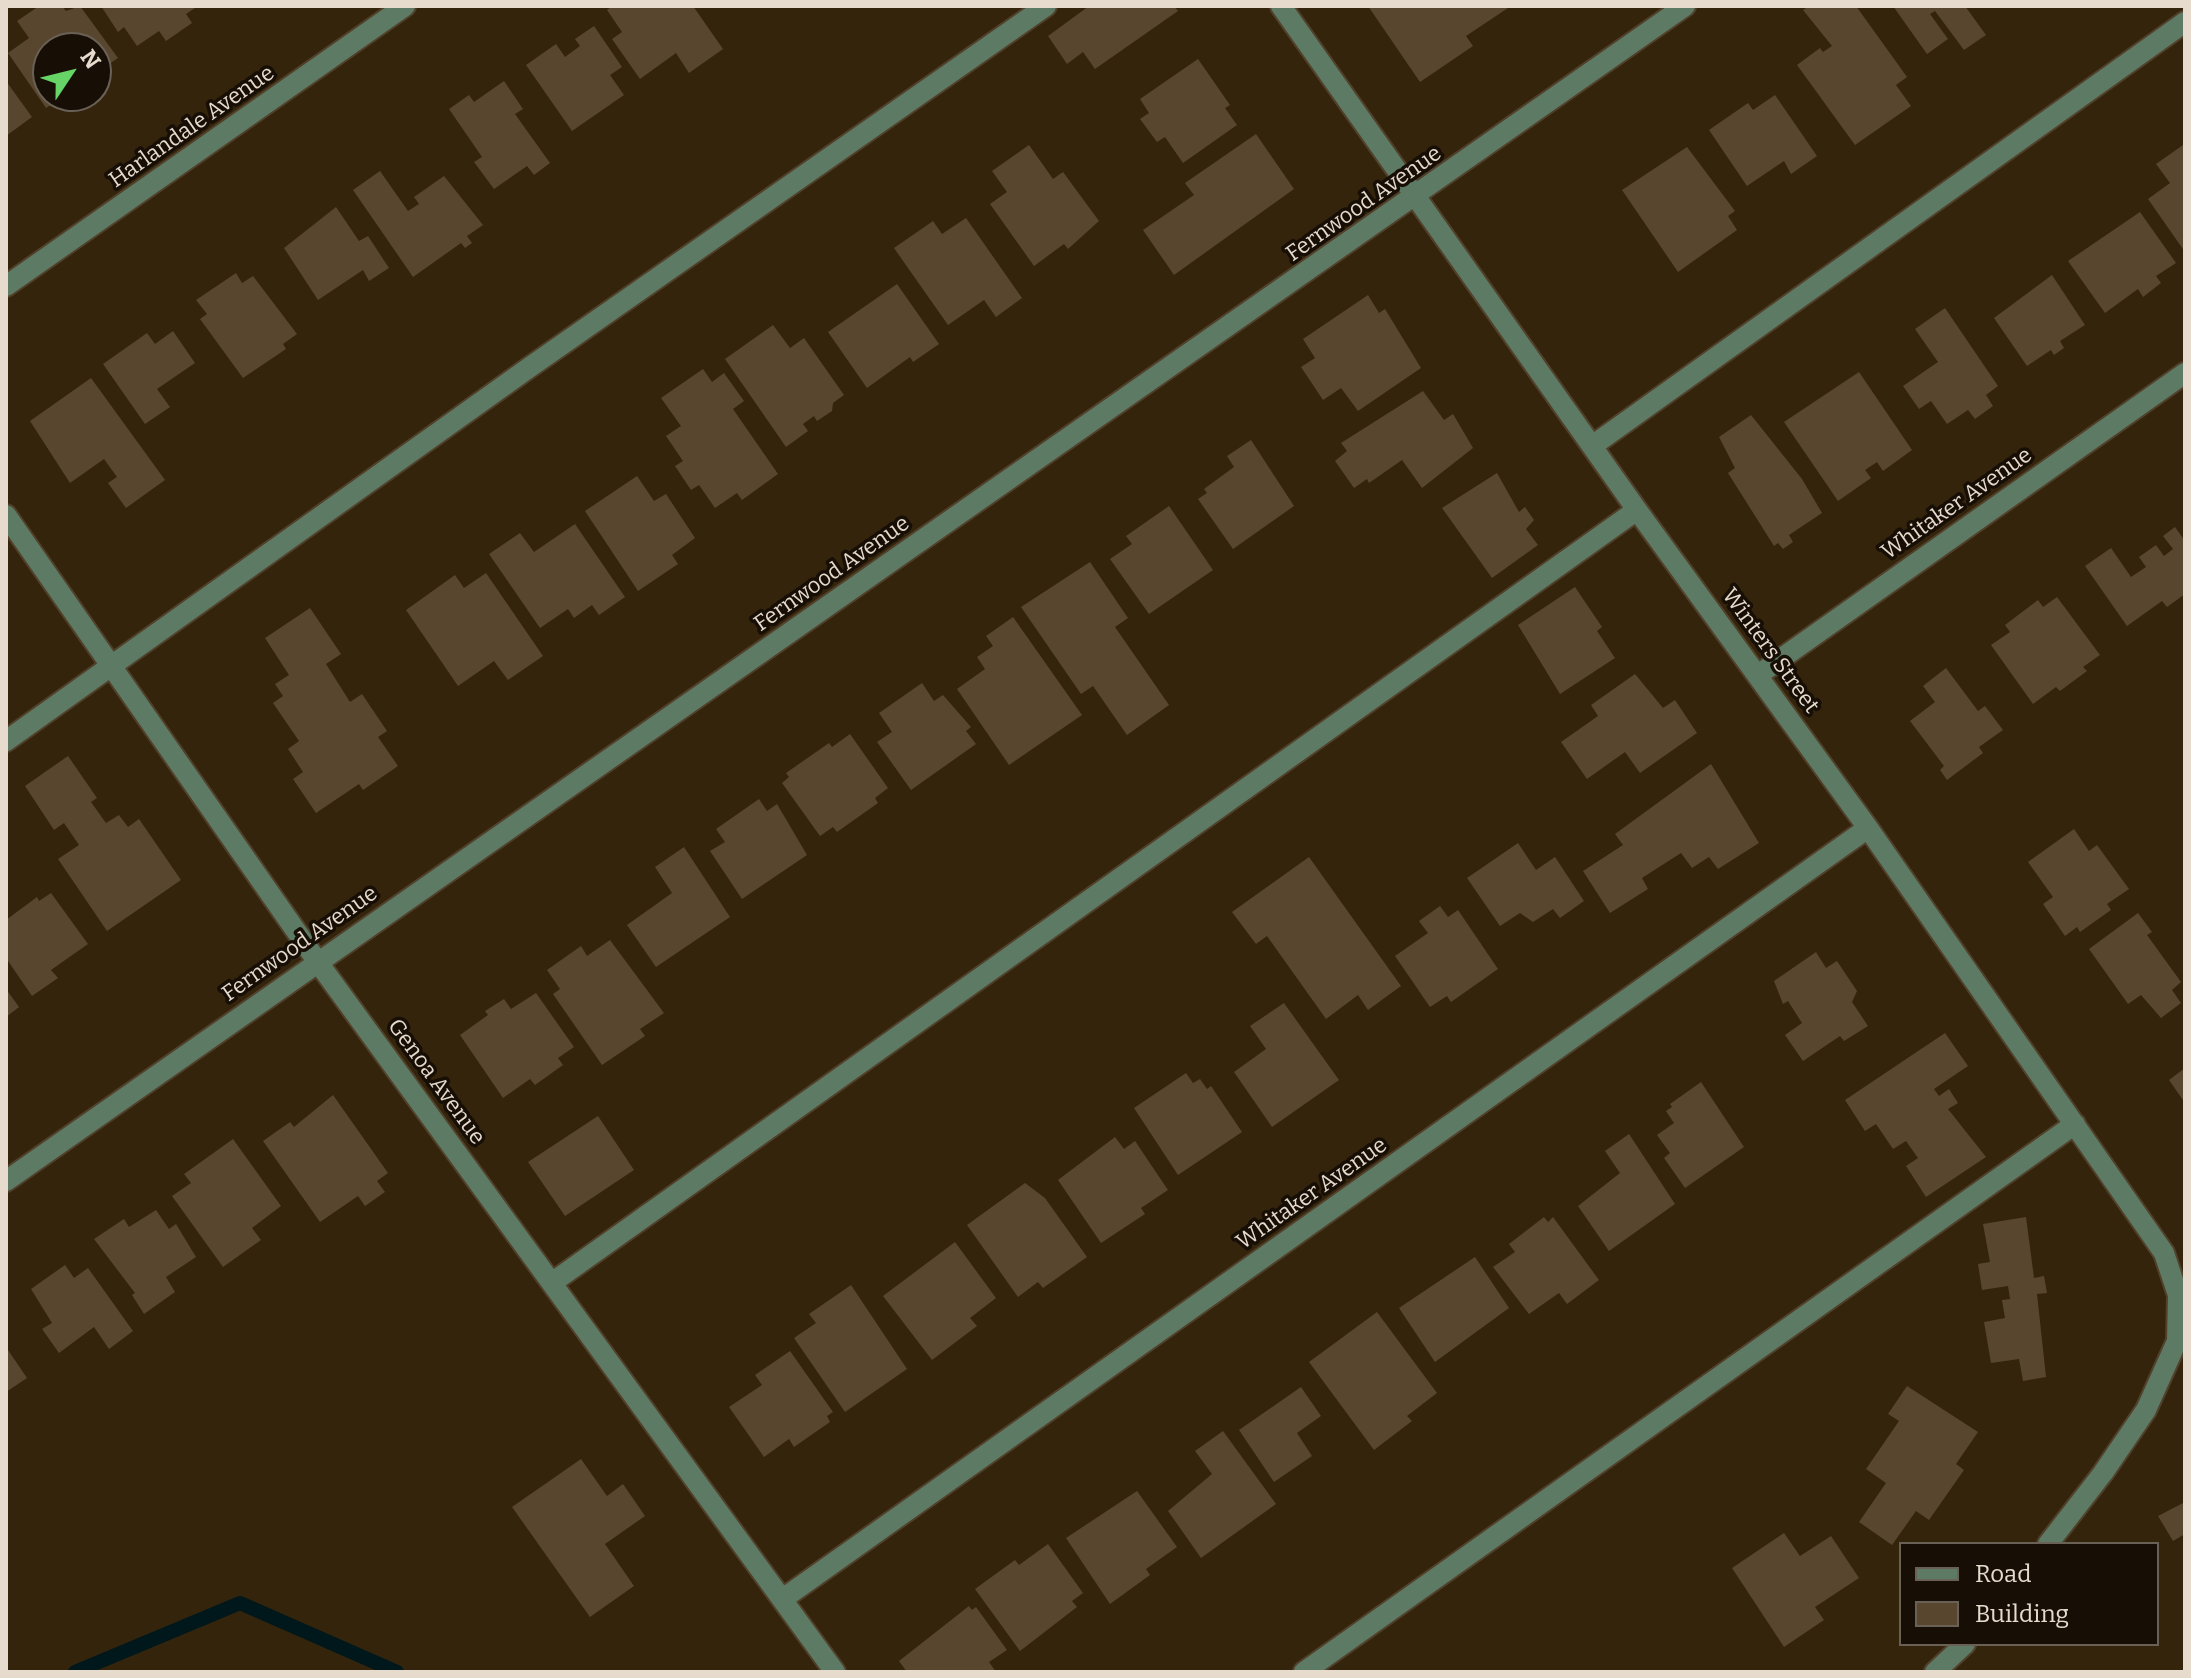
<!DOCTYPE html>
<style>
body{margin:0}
#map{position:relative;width:2191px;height:1678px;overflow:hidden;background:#35240c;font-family:Bitter,serif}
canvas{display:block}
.frame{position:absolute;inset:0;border:8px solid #e6dbcd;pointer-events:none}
.legend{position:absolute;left:1899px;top:1542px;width:260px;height:104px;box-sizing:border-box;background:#170f06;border:2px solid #6a6156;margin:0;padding:10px 14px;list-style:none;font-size:24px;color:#e6dbcd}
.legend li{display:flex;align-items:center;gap:16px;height:40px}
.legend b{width:40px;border:2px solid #6a6156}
.north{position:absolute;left:32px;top:32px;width:80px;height:80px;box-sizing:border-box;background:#170f06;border:2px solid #6a6156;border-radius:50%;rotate:55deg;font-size:22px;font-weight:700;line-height:32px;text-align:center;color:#e6dbcd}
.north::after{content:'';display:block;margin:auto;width:28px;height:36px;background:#66d466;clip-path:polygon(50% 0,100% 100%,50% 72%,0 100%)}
</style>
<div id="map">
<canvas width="2191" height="1678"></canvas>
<div class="frame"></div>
<ul class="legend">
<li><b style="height:10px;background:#5d7a64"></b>Road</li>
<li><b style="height:22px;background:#59462e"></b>Building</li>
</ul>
<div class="north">N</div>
</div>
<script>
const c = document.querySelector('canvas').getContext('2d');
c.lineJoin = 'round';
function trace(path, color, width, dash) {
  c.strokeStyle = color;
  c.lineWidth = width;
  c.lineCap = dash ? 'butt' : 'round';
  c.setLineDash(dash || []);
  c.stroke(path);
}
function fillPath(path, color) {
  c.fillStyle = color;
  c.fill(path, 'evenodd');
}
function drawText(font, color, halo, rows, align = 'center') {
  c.font = font + ' Bitter,serif';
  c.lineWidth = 7;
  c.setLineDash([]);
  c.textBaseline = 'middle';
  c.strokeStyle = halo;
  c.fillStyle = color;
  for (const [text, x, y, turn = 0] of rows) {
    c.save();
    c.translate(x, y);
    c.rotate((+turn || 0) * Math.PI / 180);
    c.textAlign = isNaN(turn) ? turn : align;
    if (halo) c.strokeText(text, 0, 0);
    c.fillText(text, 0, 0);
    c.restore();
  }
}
const stream = new Path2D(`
 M75,1672L240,1603L397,1672`);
const building = new Path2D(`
 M39,6H62L66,11L80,6L118,58L96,73V48H48V96H64L46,108L8,53L29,38L17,21Z
 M101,6H198L186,14L192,23L166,41L159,31L137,46L124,27L118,32Z
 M612,6H693L723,49L689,73L676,53L640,79L612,39L622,32L607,10Z
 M1089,6H1174L1178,11L1095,69L1083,52L1067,64L1048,36Z
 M1368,6H1511L1466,36L1473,46L1420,82Z
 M1809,6H1856L1907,77L1896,85L1911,106L1855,145L1797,65L1820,48L1823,52L1832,46L1803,10Z
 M1893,6H1965L1986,35L1964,50L1935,11L1930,14L1948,39L1927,54Z
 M594,26L622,67L610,75L624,95L572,131L526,65L556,44L565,57L580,46L575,39Z
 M1198,59L1230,105L1225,108L1237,125L1183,163L1165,137L1157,142L1140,119L1149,113L1140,99Z
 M6,81L32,117L6,136Z
 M504,81L523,109L515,114L550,163L534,175L527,166L494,189L474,162L482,157L449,109L469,95L474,102Z
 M1775,95L1817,156L1791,174L1784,161L1747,186L1709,130L1748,103L1753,110Z
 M1256,134L1294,189L1174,275L1143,230L1194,195L1185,183Z
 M1029,145L1053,179L1063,172L1099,221L1068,249L1064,244L1034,266L990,204L1007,192L992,171Z
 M2183,145L2185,148V252L2148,199L2170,183L2156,164Z
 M1687,147L1735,211L1728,216L1737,230L1678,272L1622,190Z
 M380,171L408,211L419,204L414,197L444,176L483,225L467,236L472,243L465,248L461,243L413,277L353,190Z
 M336,207L359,241L368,236L389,268L369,281L363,270L318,300L284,248Z
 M2140,212L2176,263L2156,276L2161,283L2143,297L2138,289L2105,313L2068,261Z
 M966,218L1022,298L996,317L984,300L948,325L894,248L933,221L942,234Z
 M236,273L242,283L253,276L297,334L283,344L286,349L243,378L200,319L207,314L196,300Z
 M2052,275L2085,325L2060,341L2064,348L2054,355L2051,350L2027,366L1994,318Z
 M897,284L939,344L913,362L910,357L867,388L828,332Z
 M1368,295L1379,313L1385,309L1421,368L1358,411L1341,388L1323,400L1301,367L1315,358L1303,339Z
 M1945,308L1998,386L1986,395L1993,406L1975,419L1968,410L1947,424L1931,401L1919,409L1903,386L1938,362L1915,329Z
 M773,325L790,348L804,338L844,395L833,403L832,411L817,421L814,416L803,424L808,431L786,447L725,359Z
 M173,331L195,363L157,389L170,407L145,424L103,364L147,333L155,344Z
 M703,369L712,382L724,373L744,401L733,409L778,474L742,500L737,493L715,508L699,485L691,490L675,466L683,461L666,436L681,426L661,398Z
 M1859,372L1912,450L1883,471L1877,462L1865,470L1871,478L1838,501L1784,422Z
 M91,378L165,480L126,508L108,483L117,477L104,459L70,483L30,421Z
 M1423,391L1444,420L1453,414L1473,448L1422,488L1402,460L1369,483L1367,479L1354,488L1335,461L1347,451L1341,443Z
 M1751,415L1802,479L1822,513L1789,535L1793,542L1783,549L1778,543L1774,546L1728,473L1735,468L1719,437Z
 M1251,440L1294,506L1233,549L1198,499L1207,493L1204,489L1234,467L1227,456Z
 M1497,473L1519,512L1525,507L1534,520L1526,529L1538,545L1492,578L1442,508Z
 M637,476L654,501L666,494L695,538L672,555L678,564L638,591L585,511Z
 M1169,506L1213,570L1149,614L1110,559L1132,544L1126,536Z
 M575,524L625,597L599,615L592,605L574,618L568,609L540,628L489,554L520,533L534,552Z
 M2175,527L2185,541V594L2167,607L2162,601L2127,626L2085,566L2111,548L2131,577L2146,567L2139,557L2156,545L2164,556L2173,549L2163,536Z
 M1090,562L1128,618L1115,627L1169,705L1127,735L1093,686L1081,694L1021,607Z
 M486,573L543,656L508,680L494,661L458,686L406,610L455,575L464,588Z
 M1575,587L1602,627L1597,631L1615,658L1560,694L1518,625Z
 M2057,597L2100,655L2083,667L2087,671L2060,691L2056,687L2033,704L1991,645L2010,632L2005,625L2038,600L2043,607Z
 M310,608L341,654L326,664L350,702L362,694L387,731L378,737L398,766L363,790L359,784L316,813L293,779L303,772L288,749L299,741L273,703L283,696L275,684L289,675L265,638Z
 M1013,617L1082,715L1009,765L957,689L985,669L977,657L993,646L986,636Z
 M1946,668L1978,711L1985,706L2003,730L1979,747L1983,753L1947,780L1940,770L1944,766L1910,721L1935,702L1923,686Z
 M1635,674L1663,708L1675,700L1697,733L1640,773L1625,752L1587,779L1561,742L1598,716L1591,705Z
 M922,683L934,701L943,695L971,727L966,731L976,744L911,790L877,742L892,732L879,713Z
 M850,734L888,788L875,798L878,803L837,832L833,827L820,836L782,783L789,777L786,773L829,743L832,747Z
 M68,756L97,798L91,802L106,823L119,815L128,827L139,819L181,880L107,931L58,859L79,845L64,823L54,830L25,786Z
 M1711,764L1759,843L1718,869L1709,857L1692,868L1681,853L1642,878L1648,889L1610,913L1583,871L1623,845L1615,834Z
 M759,799L767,811L777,804L807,855L742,899L710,851L725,842L716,829Z
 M2074,829L2089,851L2097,845L2129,889L2107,904L2111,910L2080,932L2077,927L2065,936L2043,904L2053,897L2028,862Z
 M1518,843L1536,870L1555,857L1584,901L1560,918L1553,909L1533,922L1520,913L1500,926L1467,878Z
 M684,847L730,917L656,967L627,925L672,893L655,867Z
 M1309,857L1401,986L1368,1010L1358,995L1326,1019L1267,936L1256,944L1232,912Z
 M51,893L88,944L51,970L58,978L32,996L6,958V920L37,897L39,901Z
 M1440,906L1448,917L1458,910L1498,969L1451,1002L1447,996L1430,1007L1395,956L1428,933L1419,921Z
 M2138,913L2152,932L2147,935L2181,982L2172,990L2181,1003L2161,1018L2141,995L2128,1004L2089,949Z
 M610,940L664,1013L640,1029L645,1036L602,1065L553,994L560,989L547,970L581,946L587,956Z
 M1816,952L1826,968L1837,961L1857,991L1852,1002L1868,1026L1844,1041L1840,1036L1803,1061L1785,1035L1802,1023L1788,1001L1783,1004L1774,981Z
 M6,989L19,1007L6,1017Z
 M536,993L574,1047L558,1058L563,1065L535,1085L530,1079L503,1098L460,1035L488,1015L485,1011L504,999L511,1009Z
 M1284,1003L1339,1080L1272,1127L1234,1072L1266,1049L1250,1026Z
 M1945,1033L1968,1066L1934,1089L1939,1096L1949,1089L1958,1103L1948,1109L1986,1157L1926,1197L1906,1166L1918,1158L1906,1141L1893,1149L1876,1124L1865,1131L1845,1100Z
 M2185,1068V1103L2169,1080Z
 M1186,1073L1193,1083L1200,1079L1207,1089L1211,1086L1242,1132L1178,1175L1134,1108Z
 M1701,1082L1744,1147L1685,1188L1664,1158L1670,1153L1657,1135L1674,1123L1666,1111L1672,1107L1670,1104Z
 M333,1095L388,1173L377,1181L385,1192L365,1206L358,1196L320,1222L263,1141L290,1122L294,1127Z
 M598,1116L634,1170L565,1216L528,1162Z
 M1629,1134L1675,1204L1609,1251L1578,1206L1620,1173L1605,1151Z
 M1115,1137L1124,1149L1135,1141L1168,1190L1141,1208L1145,1214L1101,1243L1058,1180Z
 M233,1139L281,1206L252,1228L261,1240L223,1267L172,1196L191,1183L184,1174Z
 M1025,1183L1045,1198L1087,1257L1043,1288L1038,1282L1018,1297L967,1225Z
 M156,1210L169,1229L176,1224L196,1257L166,1277L175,1292L144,1314L132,1295L135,1293L94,1239L124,1219L129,1227Z
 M1544,1217L1548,1222L1553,1217L1599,1280L1567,1304L1559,1293L1529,1314L1493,1267L1515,1252L1509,1244Z
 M2026,1217L2034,1278L2044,1276L2047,1293L2037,1294L2046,1377L2023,1381L2019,1359L1991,1363L1984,1322L2005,1318L2002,1300L2010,1299L2008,1286L1982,1290L1978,1264L1990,1262L1983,1224Z
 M955,1242L996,1298L970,1318L977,1326L932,1360L883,1296Z
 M1475,1257L1509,1308L1435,1362L1399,1308Z
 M65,1265L74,1278L88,1268L133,1331L109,1349L94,1327L59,1353L42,1329L52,1323L31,1289Z
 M851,1285L907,1369L845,1412L794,1338L816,1323L809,1314Z
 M1377,1312L1437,1393L1407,1416L1412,1421L1374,1450L1309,1362Z
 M6,1347L27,1378L6,1392Z
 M790,1351L833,1412L827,1416L830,1422L794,1447L789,1439L764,1457L729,1407L762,1385L755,1375Z
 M1907,1386L1978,1432L1956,1464L1964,1470L1929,1520L1916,1511L1892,1545L1859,1522L1886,1483L1866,1469L1899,1421L1888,1414Z
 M1301,1387L1321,1416L1297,1433L1312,1456L1274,1482L1239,1430Z
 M1223,1431L1276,1504L1201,1558L1168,1511L1212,1474L1195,1451Z
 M581,1459L607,1496L623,1484L645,1516L605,1544L634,1586L590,1617L512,1507Z
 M1137,1491L1177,1547L1146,1569L1150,1575L1110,1604L1066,1538Z
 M2185,1502V1534L2173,1541L2158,1516Z
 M1784,1533L1800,1556L1831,1536L1859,1578L1815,1607L1824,1620L1784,1647L1732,1568Z
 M1048,1544L1083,1593L1072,1601L1077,1607L1020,1651L975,1589L1015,1560L1019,1565Z
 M969,1606L972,1610L976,1607L1007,1650L989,1662L996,1672H907L899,1661Z`);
const minor = new Path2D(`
 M1281,6L1637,510L1868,828L2164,1253L2178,1295L2177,1341L2146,1410L2103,1473L2048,1544
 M6,286L405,6
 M1592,446L2185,22
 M6,515L317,961L835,1672
 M1758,675L2185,373
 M6,741L530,367L1046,6
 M6,1181L1685,6
 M553,1282L1637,510
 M784,1598L1868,828
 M1304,1672L2075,1124
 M1935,1672L1965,1644`);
const streetNames = [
 ["Harlandale Avenue",192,127,-35],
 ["Fernwood Avenue",1364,204,-35],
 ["Whitaker Avenue",1957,504,-35],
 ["Fernwood Avenue",832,574,-35],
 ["Winters Street",1770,651,54],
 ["Fernwood Avenue",300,944,-35],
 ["Genoa Avenue",436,1082,54],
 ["Whitaker Avenue",1312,1194,-35]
];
trace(stream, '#00181b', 14);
fillPath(building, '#59462e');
trace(minor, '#51412b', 24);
trace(minor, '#5d7a64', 20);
drawText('22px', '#e6dbcd', '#170f06', streetNames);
</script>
